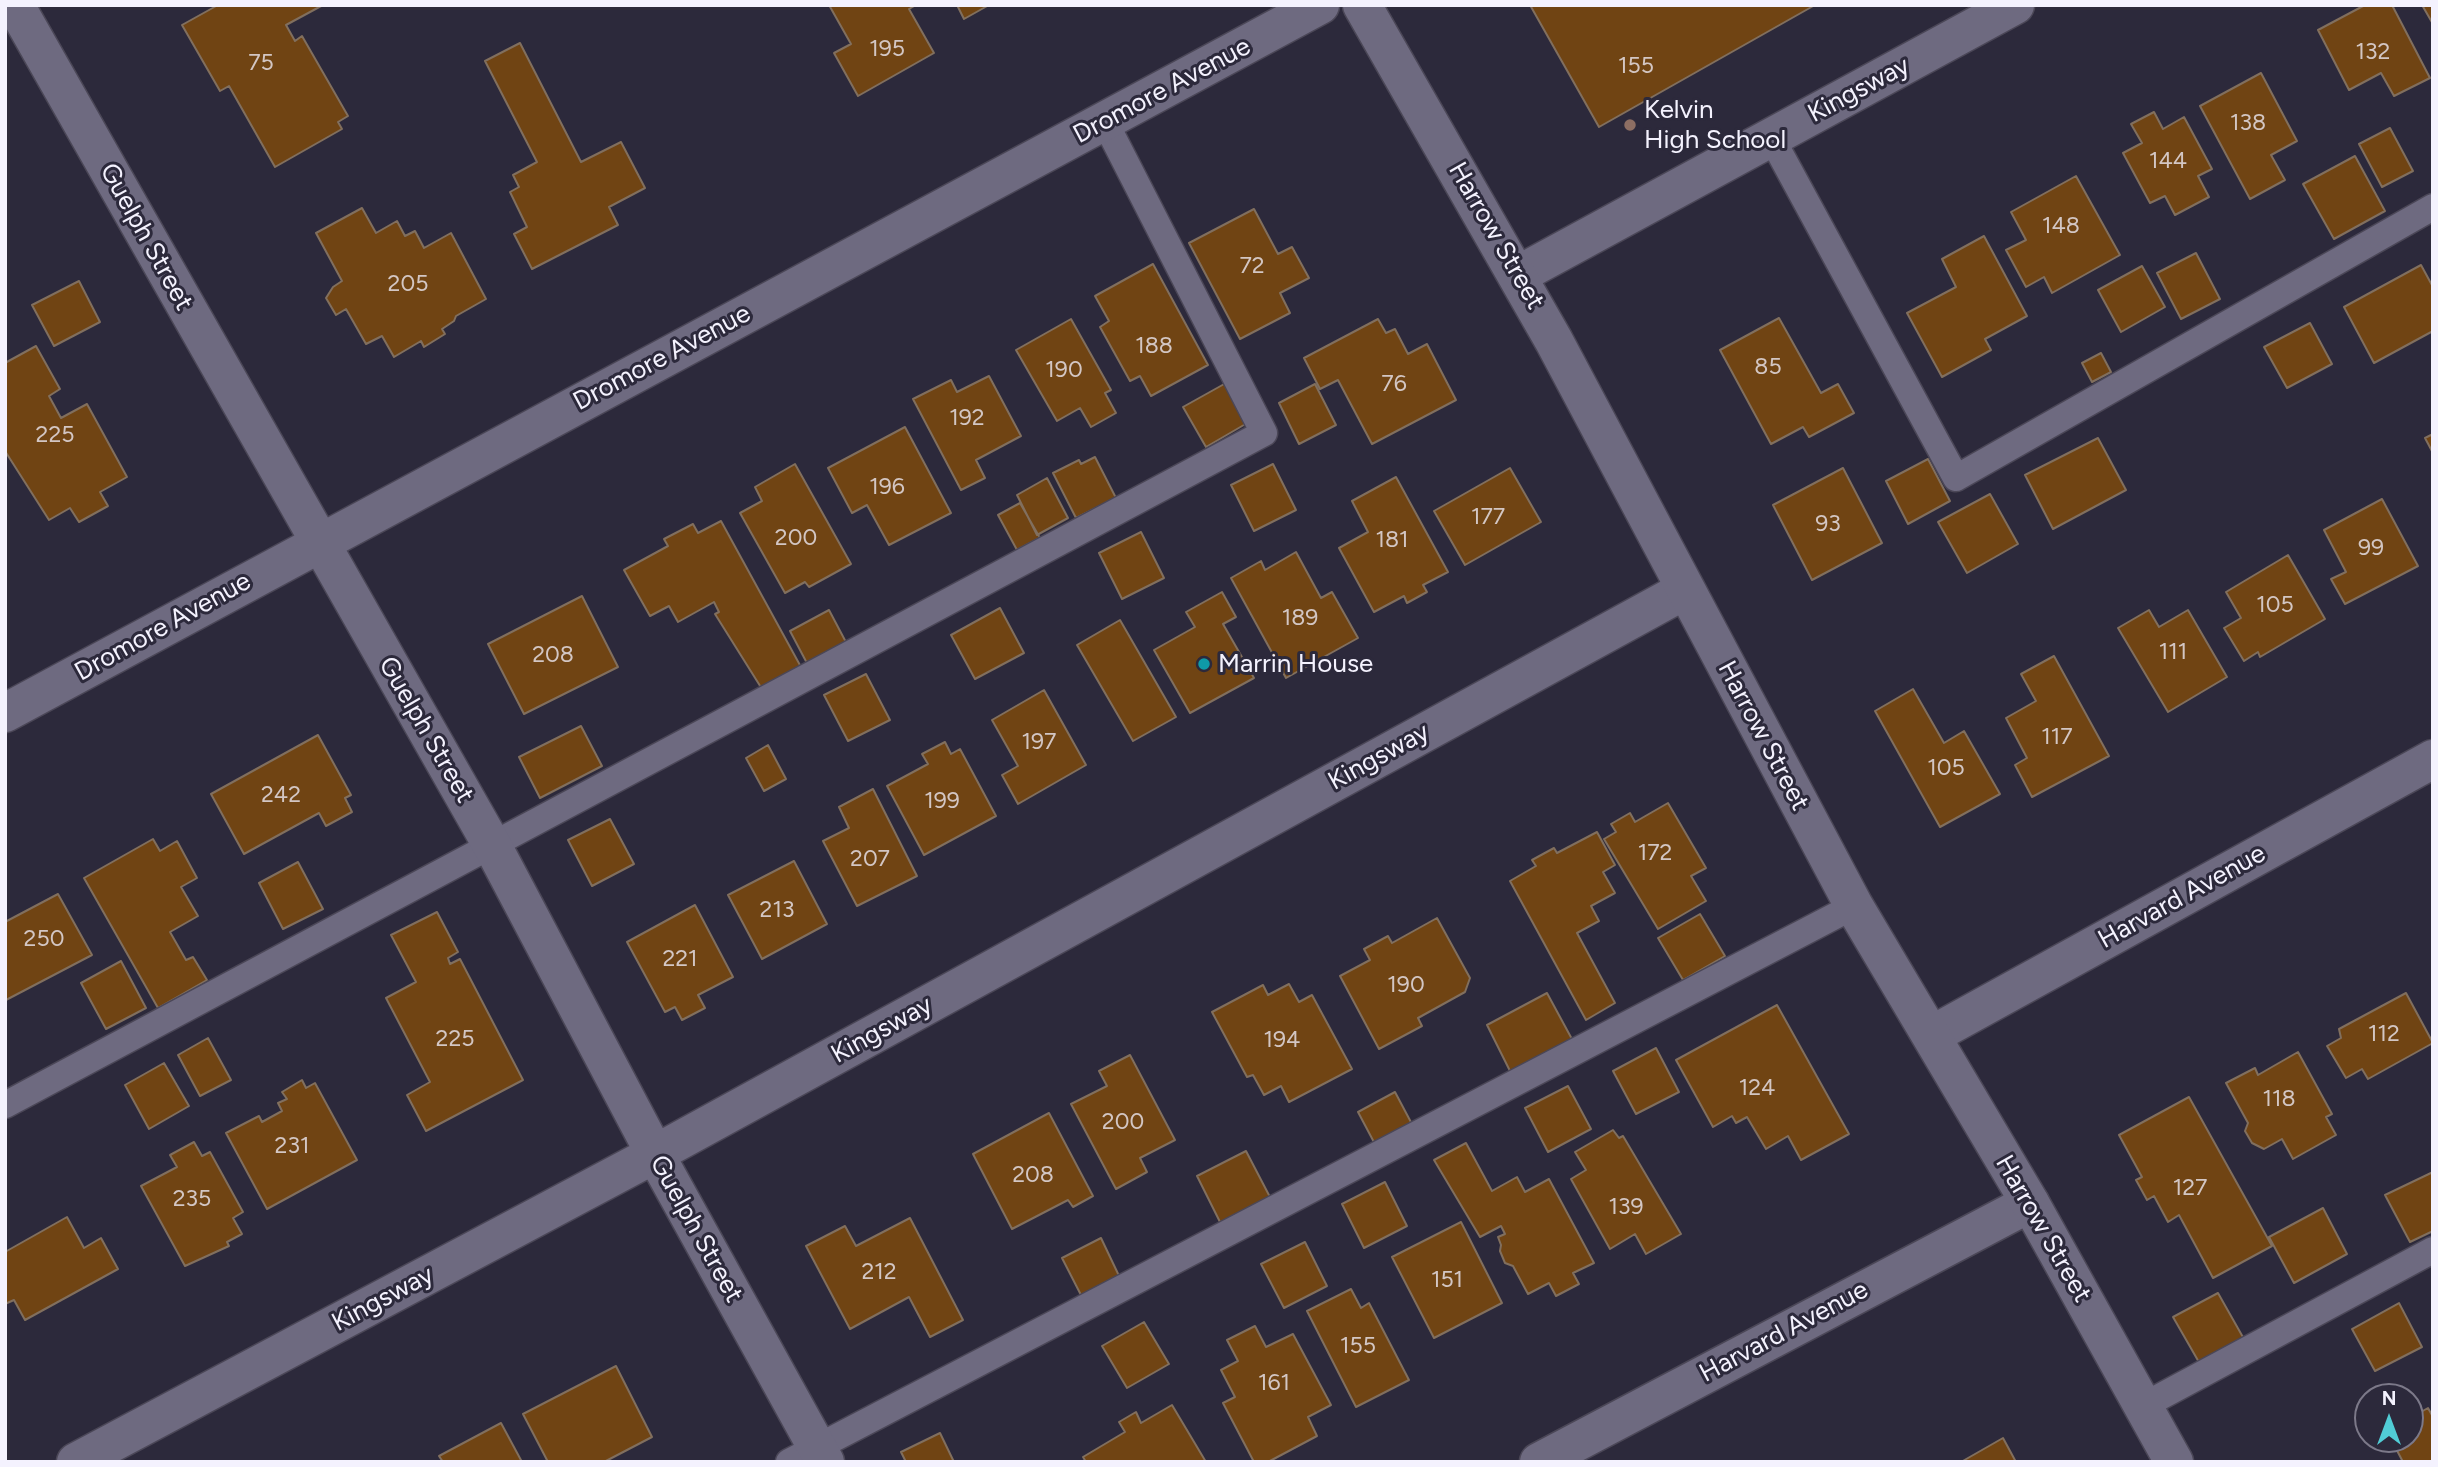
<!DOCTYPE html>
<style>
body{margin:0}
#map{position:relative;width:2438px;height:1467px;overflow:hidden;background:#2c293b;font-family:Figtree,sans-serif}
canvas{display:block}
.frame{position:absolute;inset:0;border:7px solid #f4f2fe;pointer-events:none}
.north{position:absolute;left:2354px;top:1383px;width:70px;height:70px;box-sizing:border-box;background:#2c293b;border:2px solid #7c7989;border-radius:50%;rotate:0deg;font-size:19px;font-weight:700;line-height:28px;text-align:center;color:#f4f2fe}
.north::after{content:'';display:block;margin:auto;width:24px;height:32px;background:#51ccd5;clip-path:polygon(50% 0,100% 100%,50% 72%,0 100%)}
</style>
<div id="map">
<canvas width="2438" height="1467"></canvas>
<div class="frame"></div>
<div class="north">N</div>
</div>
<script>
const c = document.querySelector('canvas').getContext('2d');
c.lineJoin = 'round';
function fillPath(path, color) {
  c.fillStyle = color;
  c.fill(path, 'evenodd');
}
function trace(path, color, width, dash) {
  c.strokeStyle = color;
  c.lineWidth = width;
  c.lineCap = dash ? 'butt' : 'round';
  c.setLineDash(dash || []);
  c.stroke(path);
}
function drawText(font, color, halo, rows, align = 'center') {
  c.font = font + ' Figtree,sans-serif';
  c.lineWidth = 6;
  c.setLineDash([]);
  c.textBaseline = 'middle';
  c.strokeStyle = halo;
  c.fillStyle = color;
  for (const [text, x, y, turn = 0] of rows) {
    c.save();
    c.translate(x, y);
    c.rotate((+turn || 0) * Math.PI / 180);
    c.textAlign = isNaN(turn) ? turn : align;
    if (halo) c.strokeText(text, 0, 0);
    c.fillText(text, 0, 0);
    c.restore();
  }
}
const building = new Path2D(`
 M218,5H323L286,25L295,41L302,36L348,116L338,122L342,129L275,167L229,86L220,91L182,25Z
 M829,5H916L909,9L934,53L858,96L834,53L851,44Z
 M957,5H989L964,19Z
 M1530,5H1815L1599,127Z
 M2365,5H2392L2430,78L2394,96L2381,73L2349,90L2318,30Z
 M2422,5H2433V24Z
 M520,43L581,162L621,142L645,188L609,207L618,225L532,269L514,234L527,227L510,192L519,187L513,175L537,162L485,61Z
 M2261,73L2297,141L2271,155L2285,180L2250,199L2200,106Z
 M2154,112L2163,129L2184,117L2212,169L2198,176L2209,197L2175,215L2165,196L2150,203L2123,153L2142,143L2131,124Z
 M2390,128L2413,171L2382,187L2359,144Z
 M2355,156L2385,211L2334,239L2303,184Z
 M2076,176L2120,255L2052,293L2044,277L2026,287L2006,250L2026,240L2011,212Z
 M362,208L376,233L397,221L405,236L415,231L424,248L451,233L486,299L456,316L454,321L442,329L445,334L424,347L421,341L394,357L382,336L366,344L346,309L336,315L326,298L333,287L342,281L316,233Z
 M1254,209L1278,254L1292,247L1309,278L1280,293L1290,313L1240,339L1189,243Z
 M1984,236L2027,316L1985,339L1991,350L1942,377L1907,313L1956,287L1942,259Z
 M2196,253L2220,299L2181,319L2157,273Z
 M1153,264L1208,365L1151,396L1140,376L1130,381L1100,327L1109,321L1095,296Z
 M2421,265L2433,287V331L2374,363L2344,307Z
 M2142,266L2165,307L2121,332L2098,290Z
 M79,281L100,322L54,346L32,305Z
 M1779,318L1821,393L1838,384L1854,413L1809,437L1803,427L1771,444L1720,350Z
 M1071,319L1111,390L1105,393L1116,413L1091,427L1080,408L1057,421L1016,350Z
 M1378,319L1386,333L1395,329L1408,354L1427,344L1456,400L1372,444L1338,380L1320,389L1304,358Z
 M2310,323L2332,364L2287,388L2264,347Z
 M36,346L60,389L49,396L61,418L87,404L127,477L100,492L108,506L79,522L70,508L49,520L5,451V363Z
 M2101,353L2111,372L2092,382L2082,363Z
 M989,376L1021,436L976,460L985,478L961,490L913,399L951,380L957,392Z
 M1226,383L1249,422L1206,447L1183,407Z
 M1315,384L1336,425L1299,444L1279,403Z
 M905,427L951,513L889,545L867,505L852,513L828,468Z
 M2433,434V453L2425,438Z
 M2098,438L2126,490L2053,529L2025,475Z
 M1095,457L1116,498L1076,518L1053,473L1079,460L1081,464Z
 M1928,459L1950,501L1908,524L1886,481Z
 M795,464L851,564L809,587L805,582L785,593L740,513L762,501L755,487Z
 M1273,464L1296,510L1254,531L1231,485Z
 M1510,468L1541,522L1465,565L1434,511Z
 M1843,468L1882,543L1812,580L1773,505Z
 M1396,477L1448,572L1423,585L1427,592L1407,603L1404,596L1374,612L1339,548L1368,532L1352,501Z
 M1047,478L1068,518L1037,535L1017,495Z
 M1990,494L2018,544L1967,573L1938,522Z
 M2382,499L2418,566L2345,604L2331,579L2346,572L2324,530Z
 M1020,503L1040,538L1017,550L998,515Z
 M721,521L801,667L762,689L715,614L719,612L714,602L678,622L669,606L650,616L624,570L668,546L664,539L693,524L698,533Z
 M1141,532L1164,578L1122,599L1099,553Z
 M1296,552L1321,598L1332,592L1358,638L1286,678L1231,578L1261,561L1265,570Z
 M2288,555L2325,619L2260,657L2258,652L2244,661L2224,628L2241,618L2226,592Z
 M1222,592L1236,617L1223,624L1254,678L1190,713L1154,650L1195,627L1186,612Z
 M582,596L618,667L524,714L488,644Z
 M1000,608L1024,653L975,679L951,635Z
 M829,610L848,646L809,667L790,631Z
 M2149,610L2159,627L2188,610L2227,677L2168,712L2118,628Z
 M1120,620L1176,717L1133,741L1077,645Z
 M2054,656L2109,756L2032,797L2015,765L2027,758L2006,718L2036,701L2021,674Z
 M866,674L890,720L848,741L824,695Z
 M1913,689L1944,743L1964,731L2000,794L1940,827L1875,711Z
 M1044,690L1086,765L1018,804L1002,775L1018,766L992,720Z
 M581,726L602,766L540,798L519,757Z
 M318,735L351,795L345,798L352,812L326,826L319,813L244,854L211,794Z
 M945,742L951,754L960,749L996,816L924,855L887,786L928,764L922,754Z
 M768,745L786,779L764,791L746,758Z
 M873,789L917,876L857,906L823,841L849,828L839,807Z
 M1668,803L1706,868L1691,876L1706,901L1658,929L1604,839L1616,832L1611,824L1630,813L1635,822Z
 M610,819L634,864L592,886L568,840Z
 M1597,832L1615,865L1603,872L1615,893L1591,906L1599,921L1577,933L1615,1003L1586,1020L1510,881L1536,866L1532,860L1554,848L1557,853Z
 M153,839L160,851L177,841L197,878L181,887L198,916L170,932L186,960L193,957L207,980L158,1008L84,878Z
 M794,861L827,924L762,959L728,895Z
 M298,862L323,909L283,929L259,883Z
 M58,894L92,955L6,1000L5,922Z
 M695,905L733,977L698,995L705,1008L682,1020L675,1007L665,1012L627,942Z
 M437,912L458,952L448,958L450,964L460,959L523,1080L426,1131L407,1095L430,1082L386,998L416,982L391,935Z
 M1700,914L1725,956L1683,980L1658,938Z
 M1437,918L1470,978L1465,992L1418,1018L1422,1026L1379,1049L1340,976L1370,960L1364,949L1388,936L1392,943Z
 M121,961L146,1008L106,1029L81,983Z
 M1289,984L1299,1002L1312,995L1352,1069L1289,1102L1281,1086L1264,1095L1253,1075L1247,1077L1212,1012L1263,985L1268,995Z
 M1547,993L1573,1041L1511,1073L1487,1025Z
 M2406,993L2433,1043L2368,1079L2362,1069L2346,1078L2327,1046L2341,1038L2339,1029Z
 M1777,1005L1849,1134L1801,1160L1788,1136L1766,1149L1747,1117L1736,1123L1732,1116L1713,1127L1676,1060Z
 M208,1038L231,1080L200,1096L178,1055Z
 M1656,1048L1679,1092L1636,1114L1613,1071Z
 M2298,1052L2332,1114L2326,1117L2336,1135L2293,1159L2282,1139L2264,1149L2252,1143L2245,1131L2248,1123L2226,1083L2255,1068L2258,1075Z
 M1130,1055L1175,1140L1140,1158L1147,1172L1116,1189L1071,1104L1107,1086L1099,1071Z
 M164,1063L189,1106L149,1129L125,1085Z
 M302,1080L306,1088L315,1083L357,1160L267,1209L226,1133L259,1116L262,1122L282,1111L278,1103L287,1099L282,1092Z
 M1568,1086L1591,1129L1548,1152L1525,1108Z
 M1395,1092L1413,1126L1376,1146L1358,1112Z
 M2189,1097L2272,1246L2213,1278L2179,1215L2168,1222L2154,1196L2147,1200L2136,1180L2142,1177L2119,1135Z
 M1049,1113L1093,1196L1073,1207L1068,1200L1012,1229L973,1154Z
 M1613,1130L1619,1138L1623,1136L1681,1234L1646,1254L1635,1234L1610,1249L1571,1179L1586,1170L1575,1152Z
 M194,1142L202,1156L210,1152L243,1212L233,1218L242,1234L227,1242L229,1246L185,1266L141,1186L177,1167L170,1155Z
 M1466,1143L1492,1191L1517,1177L1525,1192L1549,1179L1594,1263L1573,1273L1579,1284L1556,1296L1549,1283L1528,1294L1513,1266L1505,1263L1500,1251L1501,1245L1498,1237L1505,1234L1501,1226L1480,1237L1434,1160Z
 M1246,1151L1271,1199L1221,1224L1197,1176Z
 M2433,1172V1231L2410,1242L2385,1195Z
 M1385,1182L1407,1226L1364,1248L1342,1204Z
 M2323,1208L2347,1254L2294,1283L2269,1237Z
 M67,1217L84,1248L101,1238L118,1269L25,1320L14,1300L5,1304V1252Z
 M910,1218L963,1320L930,1337L909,1297L850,1329L806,1246L845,1226L856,1246Z
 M1461,1222L1502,1303L1434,1338L1392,1257Z
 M1101,1238L1121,1280L1083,1299L1062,1258Z
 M1305,1242L1327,1286L1284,1308L1261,1264Z
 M1351,1289L1361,1308L1369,1303L1409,1380L1356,1407L1307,1311Z
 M2218,1293L2244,1339L2200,1364L2173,1317Z
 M2399,1303L2422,1347L2375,1371L2352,1329Z
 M1144,1322L1169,1364L1127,1388L1102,1346Z
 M1255,1326L1266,1347L1293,1334L1331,1405L1308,1417L1317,1436L1268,1462H1254L1223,1403L1235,1397L1221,1370L1238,1361L1227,1340Z
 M616,1366L652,1437L604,1462H548L523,1414Z
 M1172,1405L1206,1462H1086L1083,1457L1125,1432L1119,1422L1136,1412L1141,1423Z
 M2428,1408L2433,1417V1462H2403L2391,1439H2410V1418Z
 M501,1423L522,1462H443L439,1456Z
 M940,1433L954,1462H906L901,1452Z
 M2003,1438L2016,1462H1961Z`);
const lane = new Path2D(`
 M1771,137L1956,478L2433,207
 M5,1105L1264,433L1105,122
 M2143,1406L2433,1250
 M789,1462L1854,906`);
const street = new Path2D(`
 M15,5L493,847L655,1154L825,1462
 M1518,275L2015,5
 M5,713L1320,5
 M1932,1035L2433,759
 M76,1462L655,1154L1685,590
 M1539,1462L2030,1203`);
const secondary = new Path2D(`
 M1362,5L1554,341L1854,906L2030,1203L2174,1462`);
const markers = [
 [1630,125,7,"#8d6e63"],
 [1204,664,7,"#0f9aa8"]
];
const numberNames = [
 ["195",887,49],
 ["132",2373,52],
 ["75",261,63],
 ["155",1636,66],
 ["138",2248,123],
 ["144",2168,161],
 ["148",2061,226],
 ["72",1252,266],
 ["205",408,284],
 ["188",1154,346],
 ["85",1768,367],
 ["190",1064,370],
 ["76",1394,384],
 ["192",967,418],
 ["225",55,435],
 ["196",887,487],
 ["177",1488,517],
 ["93",1828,524],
 ["200",796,538],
 ["181",1392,540],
 ["99",2371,548],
 ["105",2275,605],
 ["189",1300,618],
 ["111",2173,652],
 ["208",553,655],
 ["117",2057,737],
 ["197",1039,742],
 ["105",1946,768],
 ["242",281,795],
 ["199",942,801],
 ["172",1655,853],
 ["207",870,859],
 ["213",777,910],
 ["250",44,939],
 ["221",680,959],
 ["190",1406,985],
 ["112",2384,1034],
 ["225",455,1039],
 ["194",1282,1040],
 ["124",1757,1088],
 ["118",2279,1099],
 ["200",1123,1122],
 ["231",292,1146],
 ["208",1033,1175],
 ["127",2190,1188],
 ["235",192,1199],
 ["139",1626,1207],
 ["212",879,1272],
 ["151",1447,1280],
 ["155",1358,1346],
 ["161",1274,1383]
];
const streetNames = [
 ["Kingsway",1859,90,-28],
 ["Dromore Avenue",1162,91,-28],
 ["Harrow Street",1496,236,60],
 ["Guelph Street",146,237,61],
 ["Dromore Avenue",662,358,-28],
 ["Dromore Avenue",163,627,-29],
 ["Guelph Street",426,730,60],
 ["Harrow Street",1763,736,62],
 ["Kingsway",1379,757,-29],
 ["Harvard Avenue",2182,897,-29],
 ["Kingsway",882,1030,-29],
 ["Guelph Street",696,1229,61],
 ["Harrow Street",2043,1229,60],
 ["Kingsway",383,1299,-28],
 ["Harvard Avenue",1784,1332,-28]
];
const poiNames = [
 ["Kelvin",1644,110],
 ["High School",1644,140],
 ["Marrin House",1218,664]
];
fillPath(building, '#704413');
trace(building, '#816f5e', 2);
trace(lane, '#4b4757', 29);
trace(street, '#4b4757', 41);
trace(secondary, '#4b4757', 41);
trace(lane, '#6e6a80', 26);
trace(street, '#6e6a80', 38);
trace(secondary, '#6e6a80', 38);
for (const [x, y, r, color] of markers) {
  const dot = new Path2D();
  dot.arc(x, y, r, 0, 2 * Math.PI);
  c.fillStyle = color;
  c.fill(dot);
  trace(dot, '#2c293b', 2.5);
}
drawText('23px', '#d3c6c3', null, numberNames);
drawText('26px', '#f4f2fe', '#2c293b', streetNames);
drawText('26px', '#f4f2fe', '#2c293b', poiNames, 'left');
</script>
